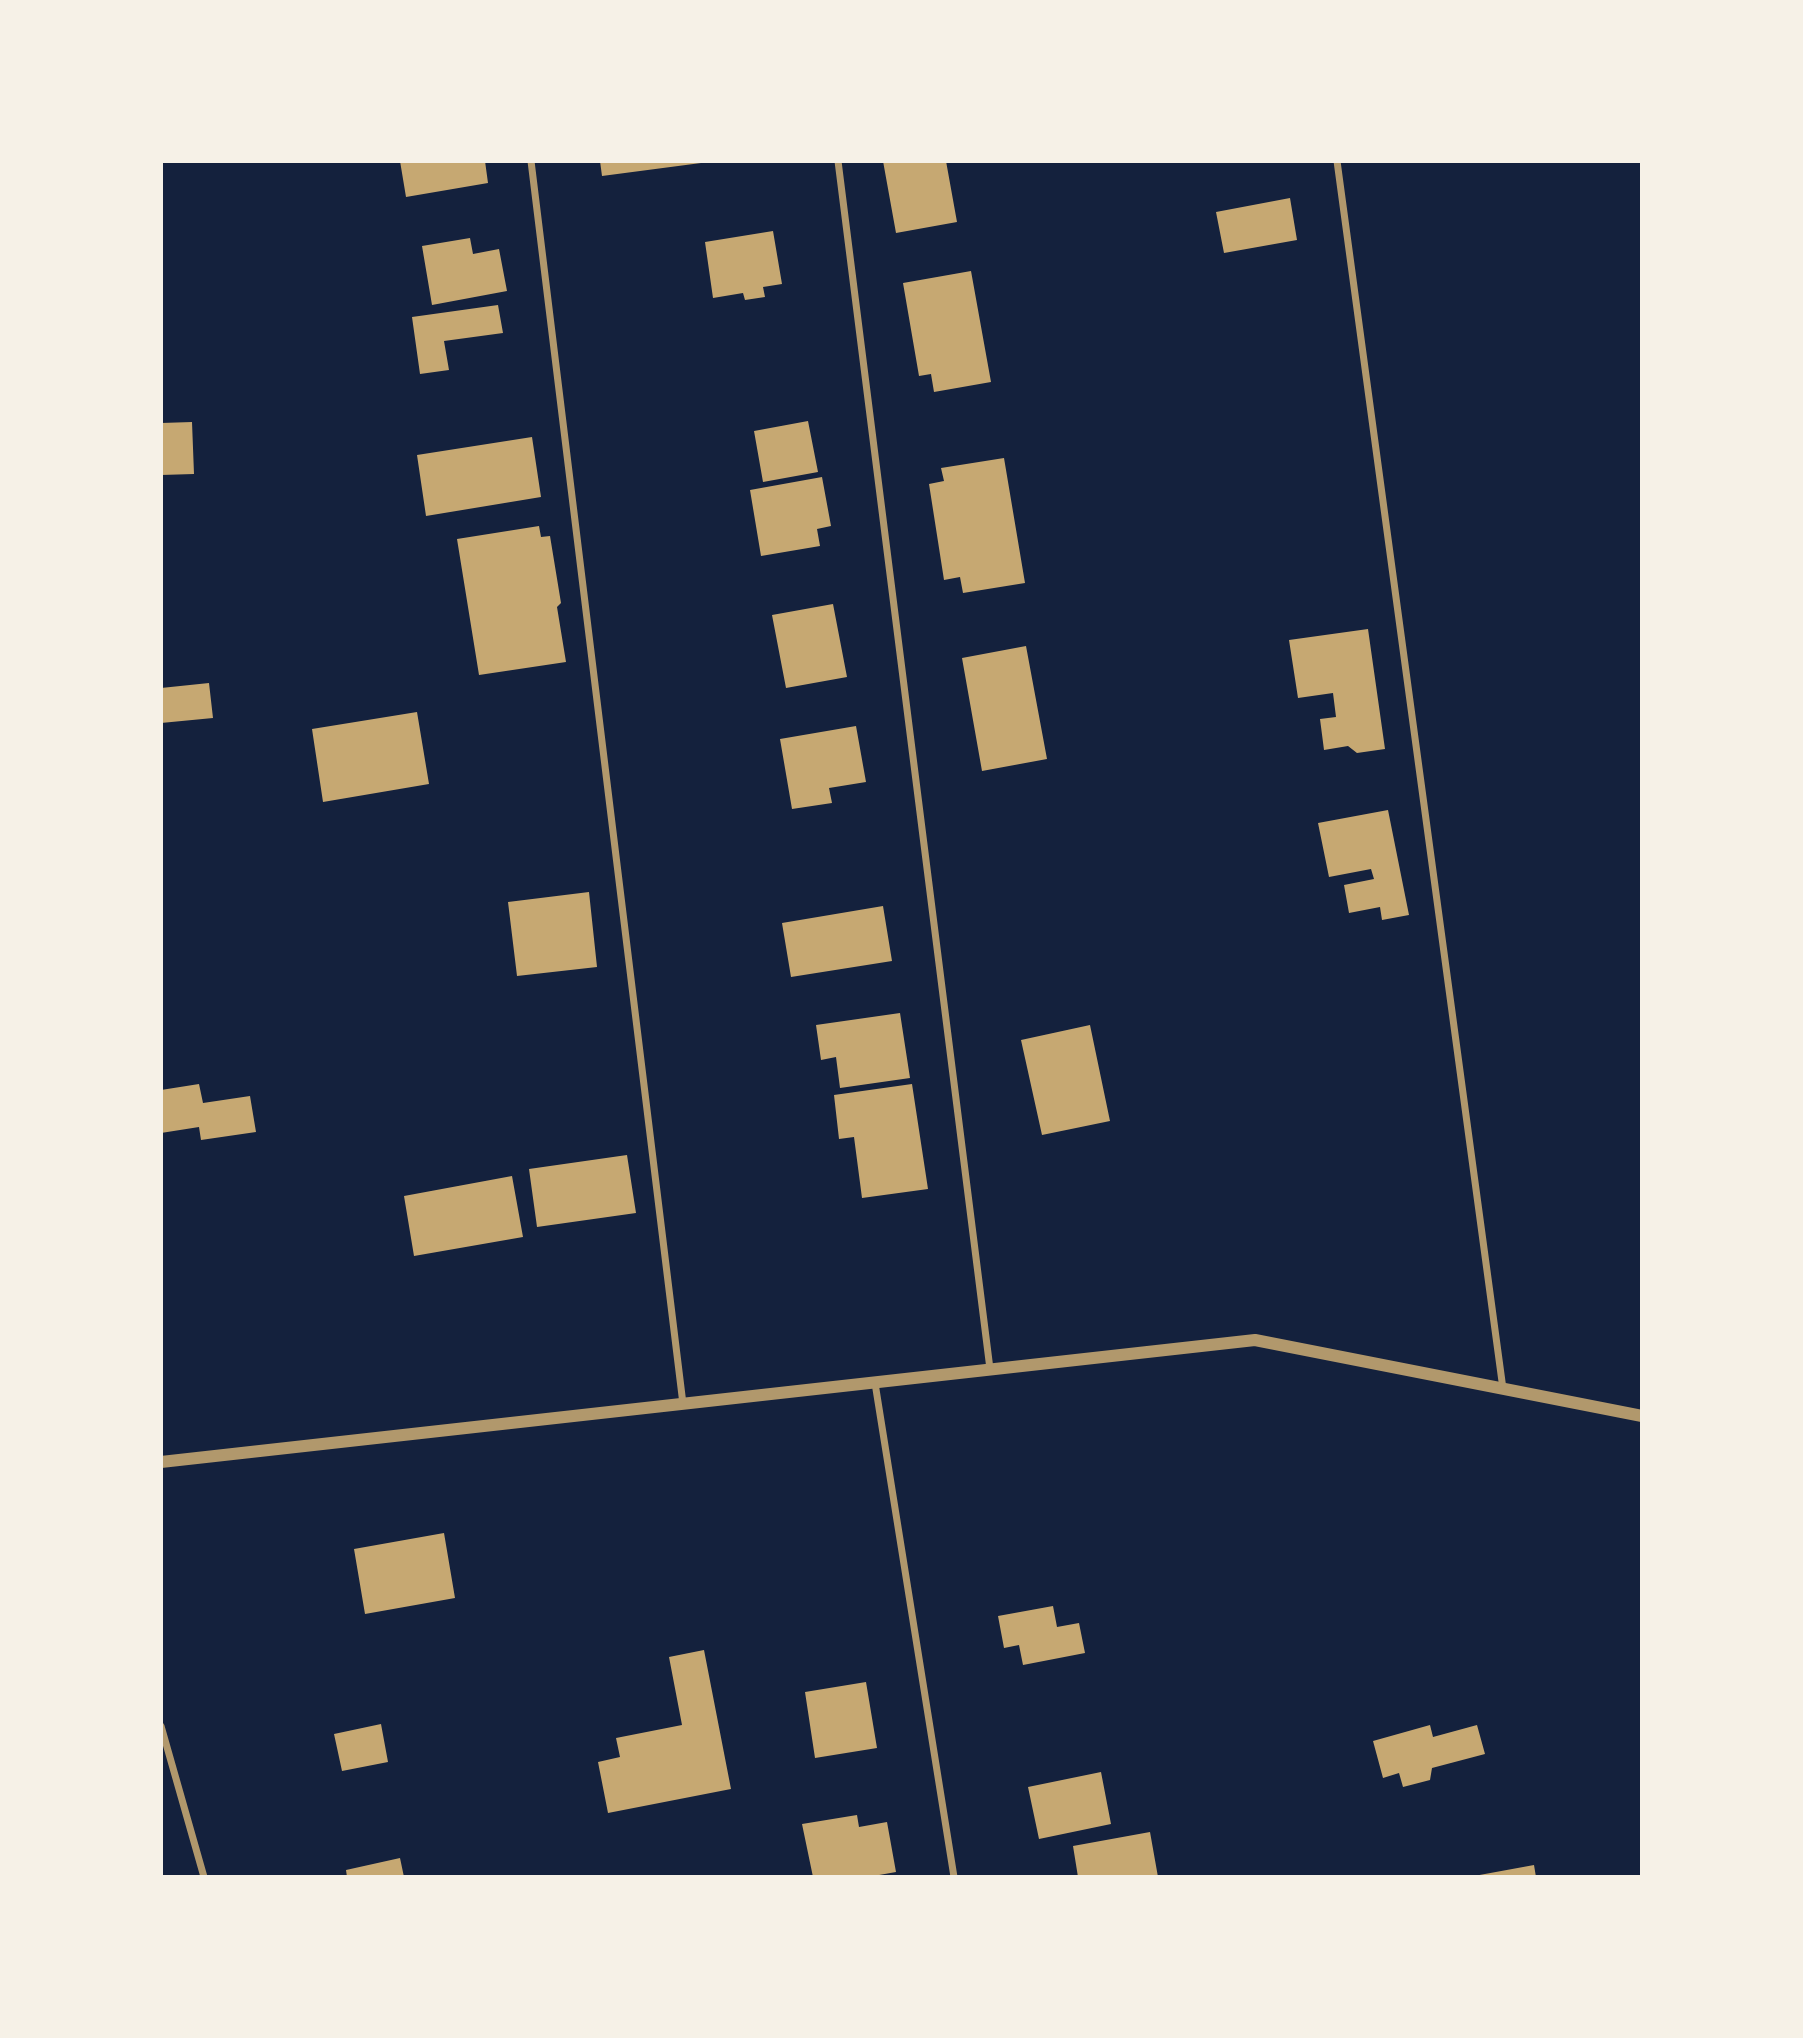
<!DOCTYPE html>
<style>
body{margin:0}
#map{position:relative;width:1803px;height:2038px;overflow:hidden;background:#14213d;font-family:"IBM Plex Serif",serif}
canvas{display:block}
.frame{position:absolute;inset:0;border:163px solid #f6f1e7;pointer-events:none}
</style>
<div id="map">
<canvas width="1803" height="2038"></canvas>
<div class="frame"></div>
</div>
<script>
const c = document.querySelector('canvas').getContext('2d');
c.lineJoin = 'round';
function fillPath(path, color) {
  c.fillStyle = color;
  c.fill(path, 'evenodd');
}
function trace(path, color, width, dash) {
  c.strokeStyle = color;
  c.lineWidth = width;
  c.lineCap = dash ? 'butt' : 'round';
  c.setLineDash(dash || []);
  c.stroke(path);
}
const building = new Path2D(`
 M400,161H485L488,183L406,197Z
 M600,161H701V163L602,176Z
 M883,161H946L957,222L896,233Z
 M1290,198L1297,240L1224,253L1216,212Z
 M773,231L782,284L763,287L765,297L745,300L743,293L713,298L705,242Z
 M470,238L473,254L499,249L507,291L432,305L422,246Z
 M971,271L991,382L934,392L931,374L919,376L903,283Z
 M498,305L503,333L444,341L449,370L420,374L412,317Z
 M808,421L818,472L763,482L754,431Z
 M192,422L194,474L161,475V423Z
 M532,437L541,497L426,516L417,455Z
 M1004,458L1025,583L963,593L960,577L944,580L929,484L944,481L941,468Z
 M822,477L831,526L817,529L820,546L761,556L750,490Z
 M539,526L541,537L550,536L561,603L557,607L566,662L479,675L457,539Z
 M833,604L847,677L786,688L772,615Z
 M1368,629L1385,749L1357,753L1348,746L1324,750L1320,719L1336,717L1333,693L1298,698L1289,640Z
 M1026,646L1047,759L982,771L962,658Z
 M209,683L213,718L161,723V688Z
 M417,712L429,784L323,802L312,729Z
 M856,726L866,782L829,788L832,803L792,809L780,739Z
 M1388,810L1409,915L1382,920L1380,907L1349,913L1344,885L1374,879L1371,869L1329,877L1318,823Z
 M589,892L597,967L517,976L508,902Z
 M883,906L892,961L791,977L782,923Z
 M900,1013L910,1078L840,1088L836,1057L821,1060L816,1025Z
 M1090,1025L1110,1121L1042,1135L1021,1040Z
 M199,1084L203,1103L250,1096L256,1132L201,1140L199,1127L161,1133V1090Z
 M912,1084L928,1189L862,1198L854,1137L839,1139L834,1095Z
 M627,1155L636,1213L537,1227L529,1169Z
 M512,1176L523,1237L414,1256L404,1196Z
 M444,1533L455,1598L365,1614L354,1549Z
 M1053,1606L1057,1627L1079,1623L1085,1653L1023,1665L1019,1645L1004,1648L998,1616Z
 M704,1650L731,1789L608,1813L598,1762L620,1757L616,1738L682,1725L669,1657Z
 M866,1682L877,1748L815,1758L805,1692Z
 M381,1724L388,1762L342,1771L334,1734Z
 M1430,1725L1433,1737L1477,1725L1485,1754L1432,1768L1430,1780L1403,1787L1399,1773L1383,1778L1373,1741Z
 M1101,1772L1111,1824L1039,1839L1028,1787Z
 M857,1815L859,1827L887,1822L896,1872L868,1877H813L802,1824Z
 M1150,1832L1158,1877H1078L1073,1846Z
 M400,1858L404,1877H347L346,1870Z
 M1534,1865L1536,1877H1474V1876Z`);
const minor = new Path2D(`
 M531,161L683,1404
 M838,161L990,1369
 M1337,161L1503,1389
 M875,1383L954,1877
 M161,1726L204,1877`);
const tertiary = new Path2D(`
 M161,1462L1255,1340L1642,1416`);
fillPath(building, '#c6a872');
trace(minor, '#b1986c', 7);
trace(tertiary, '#b1986c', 12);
</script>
